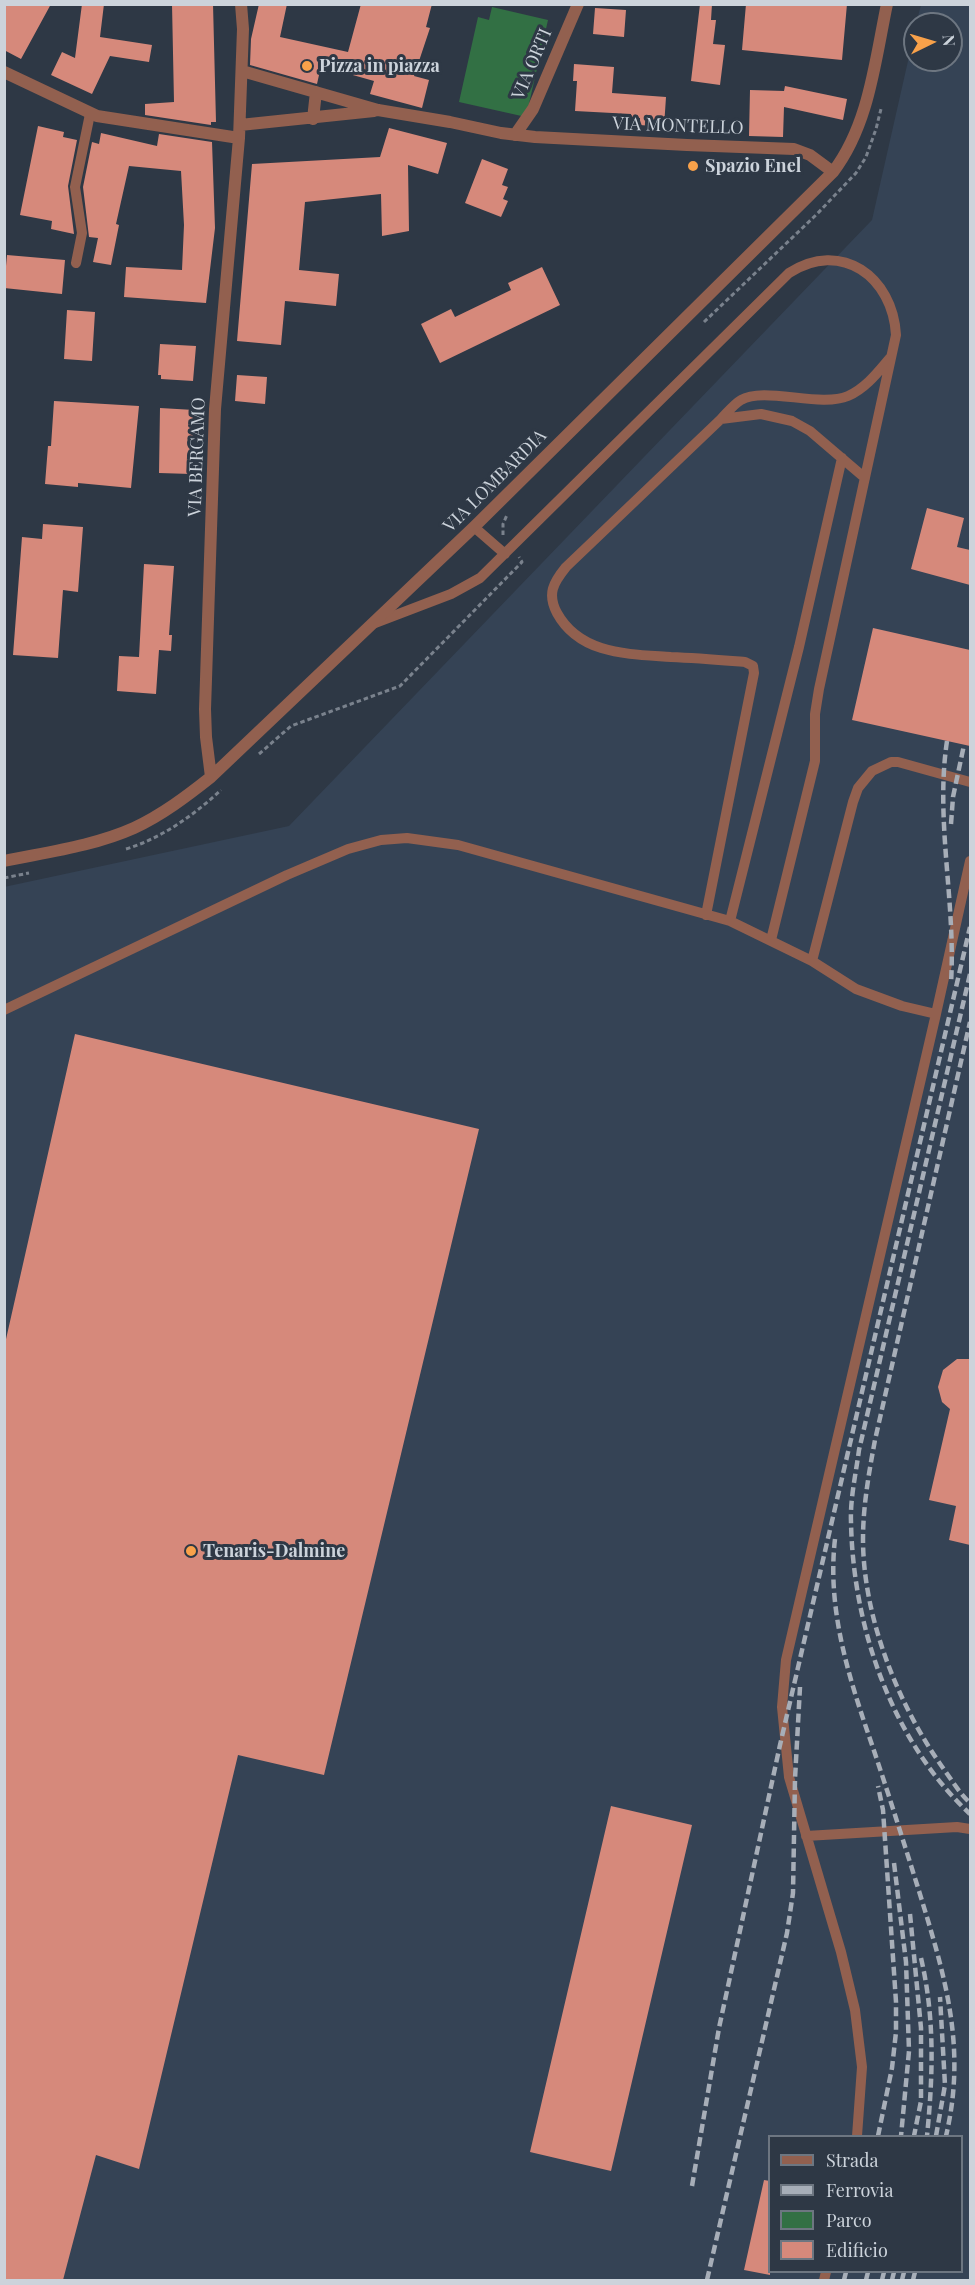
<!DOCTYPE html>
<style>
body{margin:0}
#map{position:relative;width:975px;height:2285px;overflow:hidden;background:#2e3845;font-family:"Playfair Display",serif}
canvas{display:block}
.frame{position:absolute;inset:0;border:6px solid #ccd3db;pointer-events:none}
.legend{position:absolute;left:768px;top:2135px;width:195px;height:138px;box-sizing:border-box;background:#2e3845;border:2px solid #6d7681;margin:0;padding:8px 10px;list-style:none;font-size:18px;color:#ccd3db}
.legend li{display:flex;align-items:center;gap:12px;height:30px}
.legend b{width:30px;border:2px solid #6d7681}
.north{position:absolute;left:903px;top:12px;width:60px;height:60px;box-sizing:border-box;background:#2e3845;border:2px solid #6d7681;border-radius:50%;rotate:85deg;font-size:16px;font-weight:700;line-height:24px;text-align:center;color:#ccd3db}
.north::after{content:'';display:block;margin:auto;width:21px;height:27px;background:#f8a14a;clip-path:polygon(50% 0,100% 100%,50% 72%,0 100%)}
</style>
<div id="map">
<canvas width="975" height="2285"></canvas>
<div class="frame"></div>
<ul class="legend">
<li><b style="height:8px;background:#92604f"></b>Strada</li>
<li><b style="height:8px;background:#a7aeb8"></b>Ferrovia</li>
<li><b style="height:16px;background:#327044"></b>Parco</li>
<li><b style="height:16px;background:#d6897b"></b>Edificio</li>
</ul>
<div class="north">N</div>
</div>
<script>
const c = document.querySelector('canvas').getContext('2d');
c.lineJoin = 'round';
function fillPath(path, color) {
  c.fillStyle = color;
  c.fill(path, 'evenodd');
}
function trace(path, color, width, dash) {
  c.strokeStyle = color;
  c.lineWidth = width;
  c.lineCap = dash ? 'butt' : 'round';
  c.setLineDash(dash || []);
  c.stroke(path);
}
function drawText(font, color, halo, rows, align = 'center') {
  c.font = font + ' "Playfair Display",serif';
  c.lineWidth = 6;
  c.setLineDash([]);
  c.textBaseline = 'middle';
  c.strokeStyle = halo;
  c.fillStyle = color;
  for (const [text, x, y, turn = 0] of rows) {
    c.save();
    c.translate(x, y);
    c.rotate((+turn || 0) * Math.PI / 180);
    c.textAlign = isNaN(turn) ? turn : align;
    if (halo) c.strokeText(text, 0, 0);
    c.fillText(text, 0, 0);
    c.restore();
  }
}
const built = new Path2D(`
 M921,5H970V2280H5L4,887L289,826L872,220L915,30V60H951V24H916ZM770,2136H962V2272H770Z`);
const green = new Path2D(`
 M492,7L548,20L526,117L459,102L478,17L489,20Z`);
const building = new Path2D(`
 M4,4H51L21,59L4,50Z
 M82,4H104L100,37L152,45L149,62L110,56L92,94L51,75L62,52L75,58Z
 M172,4H213L216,122H211V125L145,115V104L174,102Z
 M259,4H287L280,37L348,52L361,4H432L426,27L430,28L414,76L429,80L422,108L370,94L374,81L321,66L317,84L250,65L251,39Z
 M700,4H712L711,20H716L713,44L725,45L720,85L691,81Z
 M746,4H847L842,60L742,50Z
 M595,8L626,10L624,37L593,34Z
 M574,64L614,67L612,93L666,97L664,127L640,125V118L631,117V114L575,111L577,81H573Z
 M785,86L847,99L843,120L784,107L783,137L749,136L750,90L784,91Z
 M38,126L64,132L63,137L77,140L68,186L74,234L51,229L52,221L20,215Z
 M389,128L447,143L438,174L408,165L409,231L382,236L381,194L305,202L299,270L339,274L336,306L285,301L281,345L237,341L252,164L380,157Z
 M101,133L157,146L159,134L212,142L215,228L206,303L124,297L126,267L182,270L184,225L181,171L129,166L116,224L119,225L111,265L93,262L98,238L89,237L83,187L92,142L99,144Z
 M482,159L508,169L502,185L508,187L503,199L508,201L501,217L465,203Z
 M7,255L65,260L62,294L4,288Z
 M542,267L560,305L440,363L421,324L451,309L455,317L511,290L508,283Z
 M67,310L95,312L92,361L64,359Z
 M160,344L196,346L193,381L161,379V375H158Z
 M237,375L267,377L265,404L235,401Z
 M54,401L139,406L131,488L78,483V487L45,484L48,446H51Z
 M160,408L194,410L191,474L159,473Z
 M927,508L964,518L957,547L970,550V585L911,569Z
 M43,524L83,527L78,592L63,590L58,658L13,655L22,537L42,539Z
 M144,564L174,566L169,635H172L171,651L159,650L156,694L117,691L119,656L139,657Z
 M873,628L970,650V746L852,720Z
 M75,1034L479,1129L324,1775L238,1755L139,2169L96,2155L63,2280H4V1348Z
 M957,1359H970V1545L949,1540L956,1506L929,1500L950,1409L942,1402L938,1387L943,1370Z
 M611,1806L692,1825L611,2171L530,2152Z
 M764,2180L770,2181V2275L744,2270Z`);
const path = new Path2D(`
 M704,322L817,214L856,173L866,157L876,129L881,109
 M503,535V524L507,515
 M259,754L291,726L400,686L522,562L519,557
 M126,849C162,838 194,815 221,790
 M4,878L29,873`);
const lane = new Path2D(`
 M76,263L82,233L75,187L90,114
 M721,419C727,413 734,404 741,400C764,386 820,408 848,396C866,388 878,372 890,358
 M474,527L505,554
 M375,623L451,594L480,578L789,273C841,239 893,277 896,335L819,689L815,714V761L771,940
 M706,915L754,673L753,666L745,662C720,660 696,658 671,657C629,654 580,655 557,613C547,594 553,583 566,567L721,419L761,414L792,421L810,431L865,478
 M730,921L799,647L842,458
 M812,961L853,802L858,788L872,771L891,762H898L970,782
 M4,1010L287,875L348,849L381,840L407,838L458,845L730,921L812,961L856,989L902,1006L936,1014L970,861
 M806,1836L957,1827L970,1829
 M857,2136L862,2067L855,2010L841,1952L789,1777L782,1707L786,1660L936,1014
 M824,2280L826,2272`);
const street = new Path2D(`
 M242,71L378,110L450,122L501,133L535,137L687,145L794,149L810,155L833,172
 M4,72L97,116L239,138
 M313,119L316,92
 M240,125L374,111
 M515,135L533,109L578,4
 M211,777L206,737L205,709L215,409L239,138L243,29L241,4
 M4,861C47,852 94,846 134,828C162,815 187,796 211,777L474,527L833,172C869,125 875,61 887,4`);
const rail = new Path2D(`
 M947,741C935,821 956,902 951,983
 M951,824L953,797L964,745
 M970,974L859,1450C856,1473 850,1499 851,1522C853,1628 892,1741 970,1814
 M835,1539C827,1608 848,1675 870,1739C887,1789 903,1840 919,1891C945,1976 967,2047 946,2136
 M968,1801C958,1791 951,1779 943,1768C898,1705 863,1617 863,1539C863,1506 869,1472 875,1440L970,1022
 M894,1863L906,1962L909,2051L901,2136
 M910,1914L921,2028V2101L914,2136
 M921,1958C935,2018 933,2076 927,2136
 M878,2136L892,2068L896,2032V2002L883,1810L878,1786
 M936,2136L945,2085L940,1997
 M692,2186L719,2028L780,1745L970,927
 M707,2280L787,1933L793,1893L795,1779L800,1687
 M844,2280L846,2272
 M866,2280L868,2272
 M882,2280L884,2272
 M892,2280L894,2272
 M902,2280L904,2272
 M913,2280L915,2272`);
const markers = [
 [307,66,6,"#f8a14a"],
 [693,166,6,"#f8a14a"],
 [191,1551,6,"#f8a14a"]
];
const streetNames = [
 ["VIA ORTI",532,64,-67],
 ["VIA MONTELLO",678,126,2],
 ["VIA BERGAMO",197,457,-88],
 ["VIA LOMBARDIA",495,481,-45]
];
const poiNames = [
 ["Pizza in piazza",319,66],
 ["Spazio Enel",705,166],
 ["Tenaris-Dalmine",203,1551]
];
fillPath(built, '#354355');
fillPath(green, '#327044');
fillPath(building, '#d6897b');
trace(path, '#7a828d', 3, [4.5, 3]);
trace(lane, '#92604f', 10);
trace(street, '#92604f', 12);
trace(rail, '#a7aeb8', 4.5, [9, 4.5]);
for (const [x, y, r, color] of markers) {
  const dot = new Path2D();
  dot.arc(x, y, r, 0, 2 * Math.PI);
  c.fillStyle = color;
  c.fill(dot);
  trace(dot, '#2e3845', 2);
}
drawText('18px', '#ccd3db', '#2e3845', streetNames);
drawText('bold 18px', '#ccd3db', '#2e3845', poiNames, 'left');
</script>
